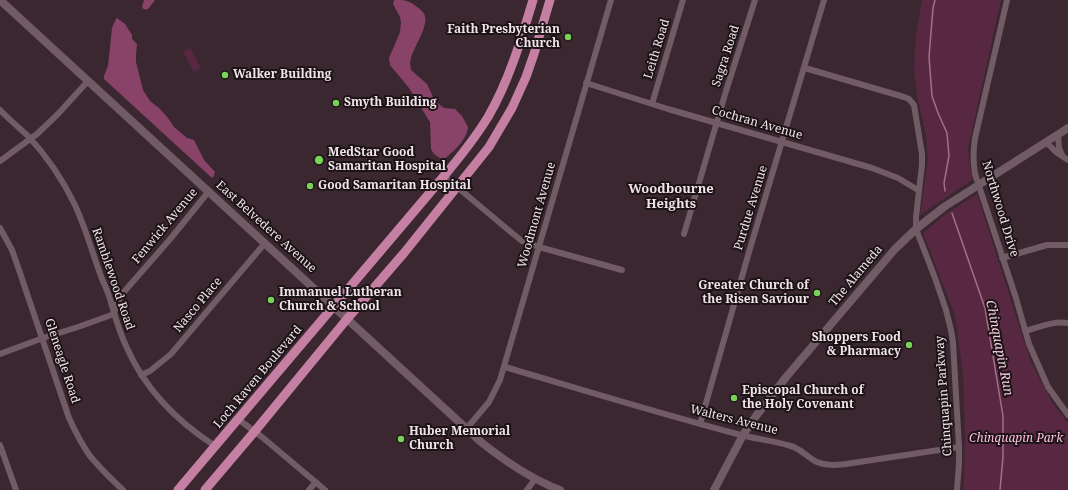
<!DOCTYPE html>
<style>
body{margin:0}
canvas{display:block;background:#3a2730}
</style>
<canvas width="1068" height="490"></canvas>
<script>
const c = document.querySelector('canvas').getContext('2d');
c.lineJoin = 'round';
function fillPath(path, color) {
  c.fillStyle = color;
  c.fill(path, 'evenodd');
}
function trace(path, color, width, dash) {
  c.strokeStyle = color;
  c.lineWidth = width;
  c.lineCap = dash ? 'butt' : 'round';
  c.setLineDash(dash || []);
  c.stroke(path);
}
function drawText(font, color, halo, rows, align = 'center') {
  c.font = font + ' "Noto Serif",serif';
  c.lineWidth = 4;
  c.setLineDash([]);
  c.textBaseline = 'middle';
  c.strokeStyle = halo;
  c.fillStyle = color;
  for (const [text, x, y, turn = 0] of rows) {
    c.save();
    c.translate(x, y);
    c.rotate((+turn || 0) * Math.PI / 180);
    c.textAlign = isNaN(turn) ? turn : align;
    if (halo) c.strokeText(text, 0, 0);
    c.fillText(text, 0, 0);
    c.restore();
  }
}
const green = new Path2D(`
 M922,0H1001L968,148L970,168L973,179L920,215L928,159L926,135L917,96L914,66L916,35Z
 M190,48L201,68L194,72L183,52Z
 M977,194L1030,360L1053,404L1068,423V490H963L964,479L965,434L963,374L955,315L923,233L946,214Z`);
const forest = new Path2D(`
 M144,0H155L148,9C145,10 143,9 142,7Z
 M394,0C404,0 409,0 417,7C420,9 424,12 425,16C428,27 414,47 411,58L410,63L411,70L427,84L435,101L444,108L455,109L462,116L468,127C467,140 453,152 443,160L434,154L431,149L430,122L409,88L390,65L389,58L400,32L401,22L400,17L393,4Z
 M117,18L125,24L132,35V39L137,44L136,54V62L143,90L150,101L159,108L168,118L174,127L187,138L194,140L204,160L215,172L213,178L211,177L104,79V76L108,66L112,28L116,19Z`);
const stream = new Path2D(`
 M935,0L933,8L929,57L932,96L938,113L947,133L949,156L944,183L945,191
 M952,213L985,308L1003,416V457L1000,490`);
const minor = new Path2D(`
 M1007,0L975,138C973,151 973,162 975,174L1016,298L1029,344L1048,387L1068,415
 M805,68L904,97L909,99L914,105L922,154V165L916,217V229L935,278L946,310L951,330L953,342L959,447V464L957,490
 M586,83L668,109L872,168L898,178L918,190
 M652,104L683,0
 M0,110C9,119 18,127 27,135C46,155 63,180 75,205C86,229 93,255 102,279C105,286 108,292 110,299C115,316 119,332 127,348C145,389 178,422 215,446
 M1058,135L1059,148L1062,155
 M1046,142L1056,152L1068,160
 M0,161L37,134L58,114L88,81
 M444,176L512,233L522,241L539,247L622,270
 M0,228L12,250L18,267L69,418C75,431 82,445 90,456C100,468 111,479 123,490
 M684,234L726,91L755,0
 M1002,258L1047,245H1068
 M1025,331C1039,327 1053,321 1068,323
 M0,354L43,338L78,327L114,314L116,305L123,293L171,238L209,191
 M505,367C583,390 661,414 741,435C757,439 774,441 791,446C801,449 807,457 817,462C826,466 836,465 846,464L959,447
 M141,375L150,371L171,354L265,243
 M238,419L262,437L325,490
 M700,424L749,252L824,0
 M467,428L489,402L500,380L611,0
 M0,445L16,490
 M309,490L316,482
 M527,490L535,479`);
const secondary = new Path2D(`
 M0,0L481,442C506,462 531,479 560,490
 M714,490L743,435L756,416L787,376L895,249L916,229L944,207L1068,128`);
const primary = new Path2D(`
 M178,490L238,419L444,176C460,157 475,138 488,117C509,81 521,40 533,0
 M205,490L255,431L347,319L404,253L489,147L512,108L526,77L534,54L550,0`);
const markers = [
 [568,37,4,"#78d258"],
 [225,75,4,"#78d258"],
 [336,103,4,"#78d258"],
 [319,160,5,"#78d258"],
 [310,186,4,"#78d258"],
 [817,293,4,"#78d258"],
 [271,300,4,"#78d258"],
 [909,345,4,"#78d258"],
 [734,398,4,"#78d258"],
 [401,439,4,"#78d258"]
];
const poiNames = [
 ["Faith Presbyterian",560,30,"right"],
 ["Church",560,44,"right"],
 ["Walker Building",233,75],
 ["Smyth Building",344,103],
 ["MedStar Good",328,153],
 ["Samaritan Hospital",328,167],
 ["Good Samaritan Hospital",318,186],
 ["Greater Church of",809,286,"right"],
 ["the Risen Saviour",809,300,"right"],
 ["Immanuel Lutheran",279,293],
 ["Church & School",279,307],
 ["Shoppers Food",901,338,"right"],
 ["& Pharmacy",901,352,"right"],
 ["Episcopal Church of",742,391],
 ["the Holy Covenant",742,405],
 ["Huber Memorial",409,432],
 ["Church",409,446]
];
const streetNames = [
 ["Leith Road",657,49,-73],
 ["Sagra Road",726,56,-72],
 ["Cochran Avenue",757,123,16],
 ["Purdue Avenue",751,208,-73],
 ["Northwood Drive",1000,209,73],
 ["Woodmont Avenue",537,215,-74],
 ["Fenwick Avenue",165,226,-50],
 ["East Belvedere Avenue",266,227,42],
 ["The Alameda",856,276,-50],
 ["Ramblewood Road",113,279,71],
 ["Nasco Place",198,305,-50],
 ["Gleneagle Road",62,361,72],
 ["Loch Raven Boulevard",258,377,-50],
 ["Chinquapin Parkway",944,396,-94],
 ["Walters Avenue",734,420,14]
];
const parkNames = [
 ["Chinquapin Park",1016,439]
];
const neighbourhoodNames = [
 ["Woodbourne",671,189],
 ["Heights",671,204]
];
const waterNames = [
 ["Chinquapin Run",999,348,79]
];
fillPath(green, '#582842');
fillPath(forest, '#894369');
trace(stream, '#a36f8a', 1.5);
trace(minor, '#715b65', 6);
trace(secondary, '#715b65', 8);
trace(primary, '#c47fa2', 9);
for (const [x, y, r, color] of markers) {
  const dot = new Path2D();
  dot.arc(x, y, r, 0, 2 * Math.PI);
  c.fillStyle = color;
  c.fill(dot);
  trace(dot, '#1c1317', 1.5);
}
drawText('bold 12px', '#f1e3e9', '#1c1317', poiNames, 'left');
drawText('12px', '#f1e3e9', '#1c1317', streetNames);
drawText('italic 12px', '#febfdd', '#1c1317', parkNames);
drawText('bold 13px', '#f1e3e9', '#1c1317', neighbourhoodNames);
drawText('italic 13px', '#fbd0e4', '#1c1317', waterNames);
</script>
